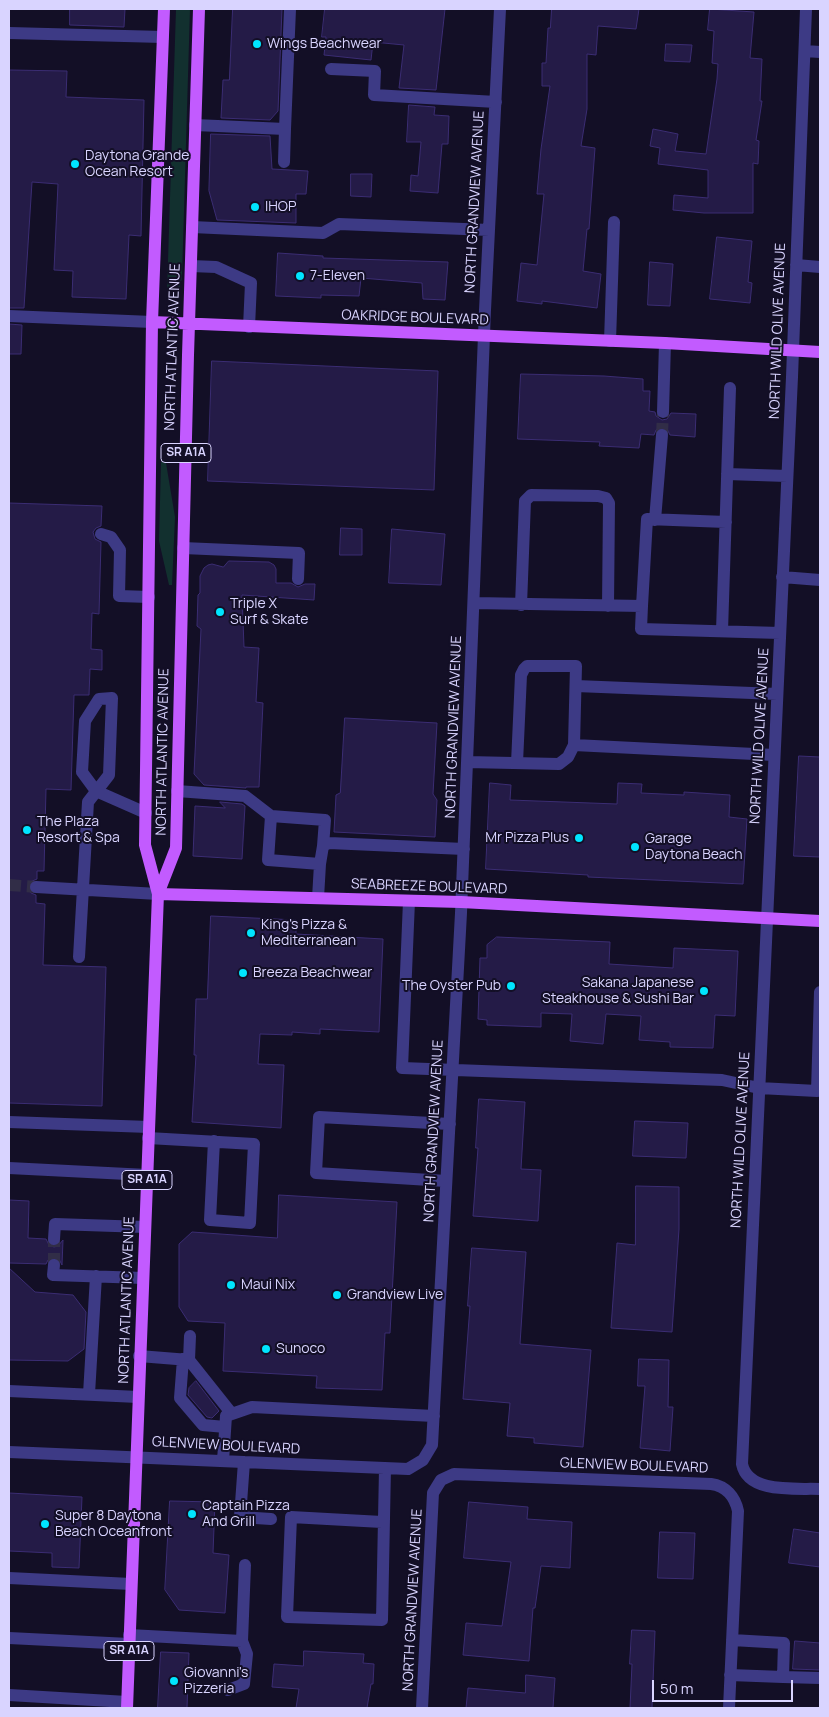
<!DOCTYPE html>
<style>
body{margin:0}
#map{position:relative;width:829px;height:1717px;overflow:hidden;background:#130f26;font-family:Manrope,sans-serif}
canvas{display:block}
.frame{position:absolute;inset:0;border:10px solid #d9d4ff;pointer-events:none}
.scale{position:absolute;left:652px;top:1680px;width:141px;height:22px;box-sizing:border-box;border:2px solid #d9d4ff;border-top:0;padding-left:6px;font-size:15px;line-height:18px;white-space:nowrap;color:#d9d4ff;-webkit-text-stroke:4px #130f26;paint-order:stroke}
</style>
<div id="map">
<canvas width="829" height="1717"></canvas>
<div class="frame"></div>
<div class="scale">50 m</div>
</div>
<script>
const c = document.querySelector('canvas').getContext('2d');
c.lineJoin = 'round';
function fillPath(path, color) {
  c.fillStyle = color;
  c.fill(path, 'evenodd');
}
function trace(path, color, width, dash) {
  c.strokeStyle = color;
  c.lineWidth = width;
  c.lineCap = dash ? 'butt' : 'round';
  c.setLineDash(dash || []);
  c.stroke(path);
}
function drawText(font, color, halo, rows, align = 'center') {
  c.font = font + ' Manrope,sans-serif';
  c.lineWidth = 4;
  c.setLineDash([]);
  c.textBaseline = 'middle';
  c.strokeStyle = halo;
  c.fillStyle = color;
  for (const [text, x, y, turn = 0] of rows) {
    c.save();
    c.translate(x, y);
    c.rotate((+turn || 0) * Math.PI / 180);
    c.textAlign = isNaN(turn) ? turn : align;
    if (halo) c.strokeText(text, 0, 0);
    c.fillText(text, 0, 0);
    c.restore();
  }
}
const green = new Path2D(`
 M176,9H190L182,278L178,293L173,299L169,298L167,292Z
 M161,462L166,463L175,517L172,585H169L159,541Z`);
const building = new Path2D(`
 M70,9H125L124,27L70,25Z
 M233,9H282L278,111L270,120L221,118L223,80H229Z
 M325,9H445L436,90L399,88L404,45L373,42L371,60L324,55L326,37H322Z
 M552,9H639L636,29L598,26L596,55L587,54V109L581,146L595,148L589,229H587L583,271L601,274L597,308L542,301V304L517,301L521,263L537,265L544,194H537L541,149L550,86H542V63H546L548,28H550Z
 M710,9L754,12L750,58L762,59L760,101H762L756,140L759,141L758,164L753,163V213H704L673,210L674,195L708,198V170L658,164L660,148L650,146L653,129L678,134L675,151L706,154L717,79L718,64L712,63L714,31L708,30Z
 M666,44L692,45L690,62L665,61Z
 M9,70L67,71L66,97L144,100L141,236L129,235L126,299L72,297L73,271L54,270L58,184L32,182L24,308H9Z
 M409,105L435,107L434,115L449,116L448,144H442L438,193L410,191L411,175L418,176L421,142H407Z
 M211,134L270,136L272,169L308,171L306,194H296V223L217,220L209,191Z
 M351,174H372L371,197L351,196Z
 M717,237L752,241L748,282L752,283L750,303L710,299Z
 M278,253L323,256V258L448,262L445,300L423,299L422,283L361,278L359,296L321,295V298L276,296Z
 M650,262L673,264L670,306L648,305Z
 M9,324L22,325L21,354H9Z
 M212,361L438,371L434,490L208,481Z
 M521,374L604,376L643,379V391H650L649,411L655,412L656,416L662,420L667,419L671,413L696,414L695,437L670,435L667,429L659,428L656,430L654,435L641,434L639,448L599,446L600,442L518,439Z
 M9,503L102,506L101,526L96,528L93,532L95,539L101,542L99,614L92,613L91,649L102,650V670L90,669L89,695H74L71,790L46,789L44,871H37V879L30,882L28,887L31,893L36,895V903L45,904L43,965L106,967L102,1106L9,1103Z
 M341,528L362,529V555H340Z
 M392,529L445,534L441,585L389,583Z
 M229,561L269,562L274,565L276,569V583H291L298,587L305,584H315L314,600L242,595L244,647L259,648L256,702L263,703L259,787H246V788L204,785L194,774L201,629L197,626L198,595L200,593V576L204,568L208,565L212,564L223,567Z
 M345,718L437,723L433,794L437,800L435,837L334,832L336,795L340,793Z
 M799,756L820,757V857L794,856Z
 M490,783L511,785L510,800L617,804L618,783L642,784L641,793L684,795V792L730,795L729,817L747,819L743,884L588,877V875L486,869Z
 M220,802L242,804L245,806L242,859L193,856L195,806L225,808Z
 M211,916L296,920V934L383,939L379,1032L320,1029V1034L292,1032V1035L260,1034L258,1064L284,1065L281,1128L192,1122L196,1055H194L196,999H207Z
 M497,937L610,942L609,964L673,968L674,948L738,951L735,1016L715,1015L713,1048L670,1047V1042L639,1040L641,1016L606,1014L603,1044L570,1041L572,1014L541,1013V1027L487,1025V1020L478,1019L480,958H487V945Z
 M479,1099L525,1102L521,1169L541,1170L538,1221L473,1216L478,1148H476Z
 M635,1121L688,1123L686,1158L633,1156Z
 M636,1186L679,1187V1229L672,1332L611,1328L617,1243L635,1245Z
 M279,1195L397,1202L390,1333H385L382,1390L316,1388L317,1376L223,1371L225,1323L188,1321L179,1307V1244L192,1232L277,1238Z
 M9,1200L29,1201L28,1238L46,1239L49,1245L54,1247L58,1246L63,1240L62,1265L59,1259L54,1257L48,1260L46,1264L9,1263Z
 M472,1248L526,1252L520,1344L591,1350L583,1447L534,1443V1438L507,1436L510,1403L463,1399L470,1306H468Z
 M9,1268L35,1292L73,1295L86,1312L84,1349L68,1361L9,1360Z
 M639,1359L669,1360L668,1407H673L670,1451L640,1448L645,1386H638Z
 M196,1381L219,1411L212,1418L207,1417L188,1395L189,1388Z
 M9,1493L82,1497L79,1568L52,1567V1553L9,1551Z
 M170,1501L215,1502L213,1553L229,1555L225,1613L179,1610L165,1590Z
 M469,1502L528,1507L527,1519L572,1522L570,1568L541,1566L535,1608H533L529,1661L463,1655L466,1623L502,1626L511,1562L464,1558Z
 M794,1529L820,1533V1567L789,1563Z
 M660,1532L695,1533L693,1579L658,1578Z
 M632,1630L655,1631L652,1708H630L632,1664H630Z
 M795,1641L820,1643V1670L793,1669Z
 M304,1651L364,1654L363,1663L374,1664L373,1684H371L367,1708H296L299,1689L272,1687L274,1664L303,1666Z
 M161,1652L189,1653L187,1708H158Z
 M526,1675L555,1678L553,1708H466L468,1688L525,1693Z`);
const minorTunnel = new Path2D(`
 M662,435L663,412
 M9,885L36,887
 M54,1265V1239`);
const minor = new Path2D(`
 M806,9L792,377L742,1464C748,1494 796,1488 820,1489
 M9,33L163,37
 M805,51L820,52
 M331,69L375,71L374,95L496,102
 M195,125L285,129L290,9
 M284,162L285,129
 M192,227L323,233L339,224L489,230
 M796,265L820,267
 M191,266L216,267L251,283L249,327
 M9,316L152,322
 M610,341L614,222
 M663,412L665,343
 M727,474L787,476
 M655,520L662,435
 M101,534L111,537L120,550L119,596L149,597
 M183,548L299,553L298,579
 M782,577L820,580
 M474,603L642,606L641,629L780,633
 M521,605L525,501L531,495L598,496L606,498L609,503L608,606
 M642,606L647,519L726,522
 M722,631L730,388
 M576,686L777,694
 M574,745L774,755
 M467,762L559,764L568,757L574,745L576,666H527L524,669L521,675L517,763
 M177,791L245,796L271,816
 M320,864L268,860L271,816L325,820L323,846
 M36,887L158,894
 M318,898L320,864L323,846L329,843L464,849
 M409,901L402,1068L722,1080L759,1088L817,1091L820,992
 M79,957L88,802L109,775L112,698L99,699L85,721L82,772L96,791L146,813
 M9,1122L149,1127
 M148,1138L254,1144L250,1223L210,1220L214,1141
 M9,1168L147,1175
 M446,1181L316,1173L319,1117L450,1124
 M54,1239L55,1224L145,1227
 M54,1265L53,1275L143,1278
 M139,1356L189,1360L232,1414
 M183,1359L180,1398L203,1425L225,1427
 M189,1360L190,1336
 M9,1391L138,1397
 M89,1394L96,1276
 M9,1452L408,1469L423,1460L432,1445L461,913L485,310L500,9
 M223,1461L226,1416L252,1407L434,1416
 M244,1462L240,1517L271,1519
 M382,1522L291,1517L287,1617L382,1620L385,1468
 M9,1578L131,1584
 M129,1635L242,1641L245,1565
 M9,1638L129,1644
 M730,1675L783,1677L784,1643L732,1640
 M783,1677L820,1678
 M228,1690L244,1684L247,1654L242,1641
 M9,1695L127,1702
 M422,1708L433,1493L441,1480L454,1474L711,1484C726,1486 735,1497 738,1511L729,1708`);
const major = new Path2D(`
 M152,322L665,343L820,352
 M158,894L176,848L188,355L199,9
 M158,894L461,902L820,921
 M127,1708L158,894L145,845L152,322L164,9`);
const markers = [
 [257,44,5,"#00e5ff"],
 [75,164,5,"#00e5ff"],
 [255,207,5,"#00e5ff"],
 [300,276,5,"#00e5ff"],
 [220,612,5,"#00e5ff"],
 [27,830,5,"#00e5ff"],
 [579,838,5,"#00e5ff"],
 [635,847,5,"#00e5ff"],
 [251,933,5,"#00e5ff"],
 [243,973,5,"#00e5ff"],
 [511,986,5,"#00e5ff"],
 [704,991,5,"#00e5ff"],
 [231,1285,5,"#00e5ff"],
 [337,1295,5,"#00e5ff"],
 [266,1349,5,"#00e5ff"],
 [192,1514,5,"#00e5ff"],
 [45,1524,5,"#00e5ff"],
 [174,1681,5,"#00e5ff"]
];
const shields = [
 [186,453,50],
 [147,1180,50],
 [129,1651,50]
];
const shieldNames = [
 ["SR A1A",186,453],
 ["SR A1A",147,1180],
 ["SR A1A",129,1651]
];
const poiNames = [
 ["Wings Beachwear",267,44],
 ["Daytona Grande",85,156],
 ["Ocean Resort",85,172],
 ["IHOP",265,207],
 ["7-Eleven",310,276],
 ["Triple X",230,604],
 ["Surf & Skate",230,620],
 ["The Plaza",37,822],
 ["Resort & Spa",37,838],
 ["Mr Pizza Plus",569,838,"right"],
 ["Garage",645,839],
 ["Daytona Beach",645,855],
 ["King's Pizza &",261,925],
 ["Mediterranean",261,941],
 ["Breeza Beachwear",253,973],
 ["Sakana Japanese",694,983,"right"],
 ["Steakhouse & Sushi Bar",694,999,"right"],
 ["The Oyster Pub",501,986,"right"],
 ["Maui Nix",241,1285],
 ["Grandview Live",347,1295],
 ["Sunoco",276,1349],
 ["Captain Pizza",202,1506],
 ["And Grill",202,1522],
 ["Super 8 Daytona",55,1516],
 ["Beach Oceanfront",55,1532],
 ["Giovanni's",184,1673],
 ["Pizzeria",184,1689]
];
const streetNames = [
 ["NORTH GRANDVIEW AVENUE",475,202,-87],
 ["OAKRIDGE BOULEVARD",415,318,2],
 ["NORTH WILD OLIVE AVENUE",778,331,-88],
 ["NORTH ATLANTIC AVENUE",173,347,-88],
 ["NORTH GRANDVIEW AVENUE",454,727,-88],
 ["NORTH WILD OLIVE AVENUE",760,736,-87],
 ["NORTH ATLANTIC AVENUE",163,752,-89],
 ["SEABREEZE BOULEVARD",429,887,2],
 ["NORTH GRANDVIEW AVENUE",434,1131,-87],
 ["NORTH WILD OLIVE AVENUE",741,1140,-87],
 ["NORTH ATLANTIC AVENUE",127,1300,-88],
 ["GLENVIEW BOULEVARD",226,1446,3],
 ["GLENVIEW BOULEVARD",634,1466,2],
 ["NORTH GRANDVIEW AVENUE",413,1600,-87]
];
fillPath(green, '#12302f');
fillPath(building, '#241b47');
trace(building, '#3b2d73', 1);
trace(minorTunnel, '#312d47', 12, [12, 6]);
trace(minor, '#3d3a85', 12);
trace(major, '#c25bff', 12);
for (const [x, y, r, color] of markers) {
  const dot = new Path2D();
  dot.arc(x, y, r, 0, 2 * Math.PI);
  c.fillStyle = color;
  c.fill(dot);
  trace(dot, '#130f26', 2);
}
for (const [x, y, w] of shields) {
  const box = new Path2D();
  box.roundRect(x - w / 2, y - 9.5, w, 19, 4);
  c.fillStyle = '#130f26';
  c.fill(box);
  trace(box, '#d9d4ff', 1);
}
drawText('bold 12px', '#d9d4ff', null, shieldNames);
drawText('14px', '#d9d4ff', '#130f26', poiNames, 'left');
drawText('14px', '#d9d4ff', '#130f26', streetNames);
</script>
